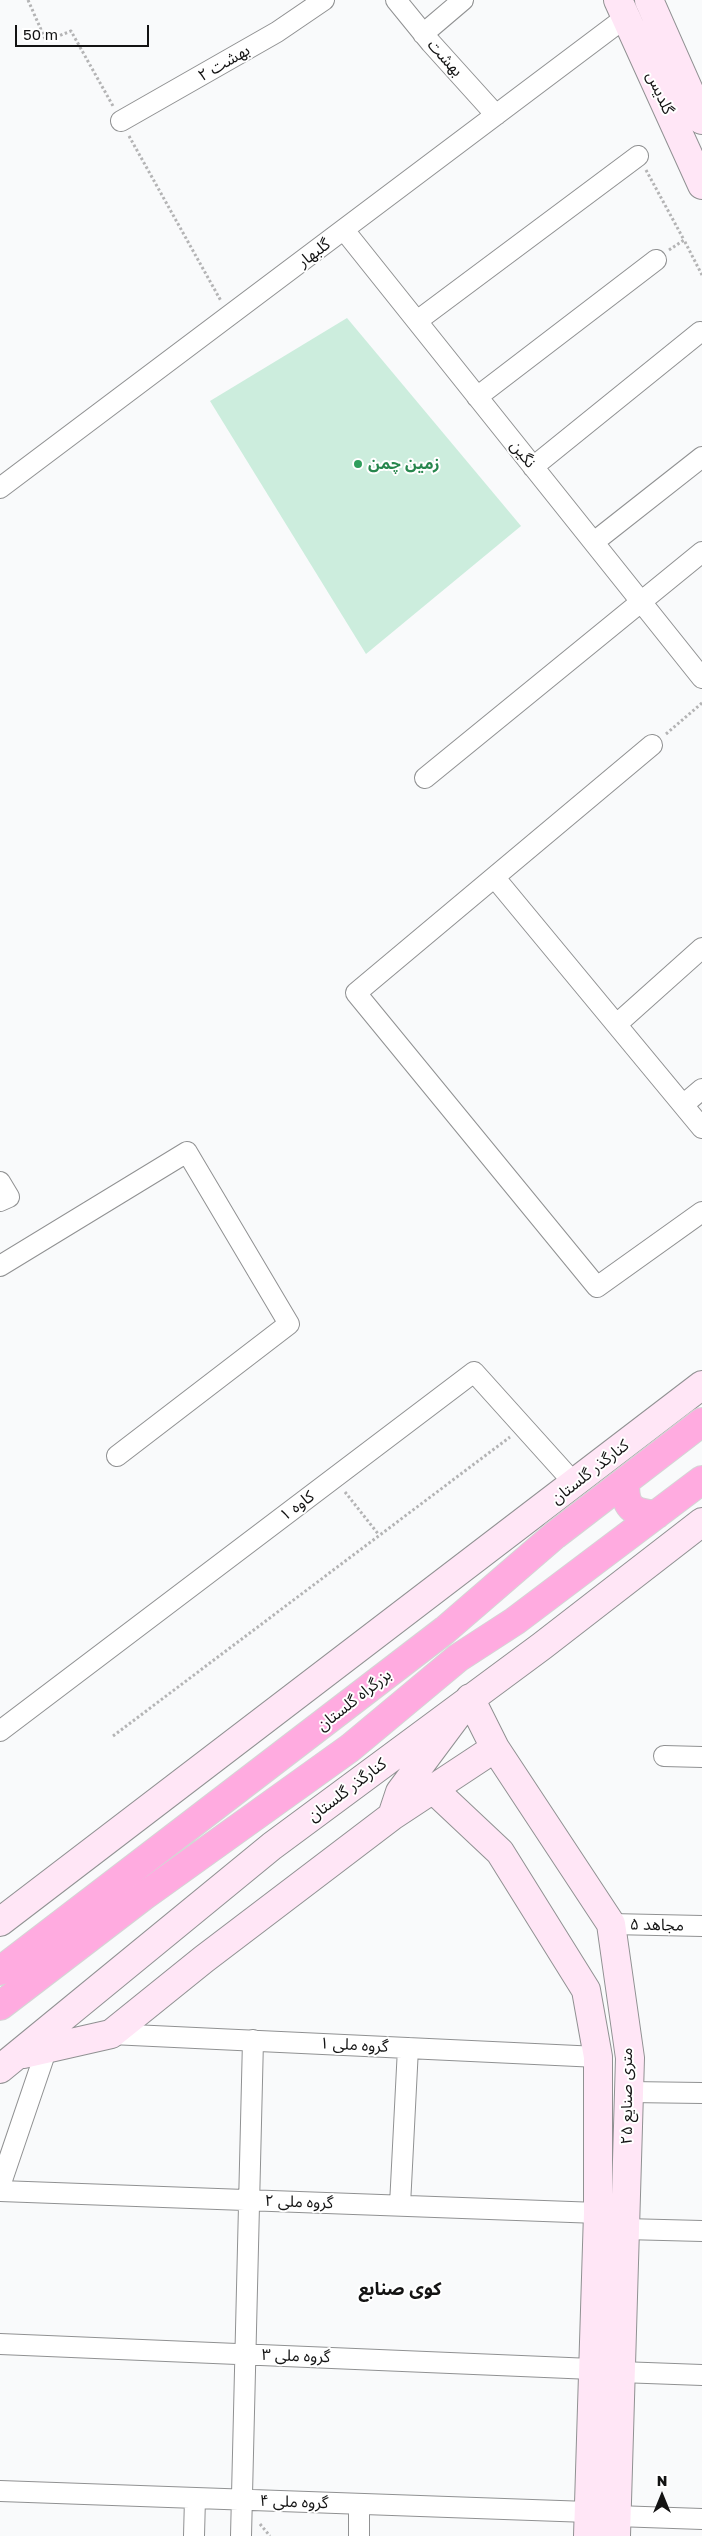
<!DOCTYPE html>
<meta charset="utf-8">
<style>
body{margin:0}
#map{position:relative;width:702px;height:2536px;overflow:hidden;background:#f9fafb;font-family:"Golos Text",sans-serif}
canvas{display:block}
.north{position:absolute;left:637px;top:2471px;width:50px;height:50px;-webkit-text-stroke:4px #fff;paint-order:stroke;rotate:0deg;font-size:14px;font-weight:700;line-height:20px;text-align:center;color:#131313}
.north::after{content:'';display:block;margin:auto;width:18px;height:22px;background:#131313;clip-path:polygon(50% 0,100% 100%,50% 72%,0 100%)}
.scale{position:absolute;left:15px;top:25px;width:134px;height:22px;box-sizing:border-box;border:2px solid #131313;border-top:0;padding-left:6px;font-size:15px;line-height:18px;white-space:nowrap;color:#131313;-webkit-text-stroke:4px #fff;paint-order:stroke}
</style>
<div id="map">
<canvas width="702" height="2536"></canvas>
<div class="north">N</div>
<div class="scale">50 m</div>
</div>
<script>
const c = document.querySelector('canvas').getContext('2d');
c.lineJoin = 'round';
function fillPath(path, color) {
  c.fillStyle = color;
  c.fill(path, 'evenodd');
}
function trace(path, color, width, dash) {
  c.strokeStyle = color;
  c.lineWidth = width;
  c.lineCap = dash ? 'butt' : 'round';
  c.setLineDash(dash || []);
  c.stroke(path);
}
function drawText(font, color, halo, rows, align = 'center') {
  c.font = font + ' "Golos Text","Noto Sans Arabic",sans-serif';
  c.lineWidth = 4;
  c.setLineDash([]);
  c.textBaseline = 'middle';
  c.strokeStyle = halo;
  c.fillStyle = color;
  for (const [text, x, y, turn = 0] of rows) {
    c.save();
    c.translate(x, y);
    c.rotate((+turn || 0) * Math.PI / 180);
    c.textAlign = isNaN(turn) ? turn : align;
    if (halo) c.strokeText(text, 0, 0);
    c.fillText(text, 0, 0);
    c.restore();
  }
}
const green = new Path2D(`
 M347,318L521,526L366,654L210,401Z`);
const path = new Path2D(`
 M28,0L46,41L71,31L113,106
 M129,136L221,301
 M646,170L684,240
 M669,250L684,240L702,275
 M666,734L702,703
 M345,1492L379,1535
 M113,1736L510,1437
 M260,2524L270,2536`);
const street = new Path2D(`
 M396,0L431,43L496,115
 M423,34L463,0
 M121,121L277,32L324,0
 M344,230L702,678
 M417,321L638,156
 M477,397L656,260
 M533,467L700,332
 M0,488L626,17
 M594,542L702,457
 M652,745L356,993L597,1287L702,1212
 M425,778L702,552
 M495,878L702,1128
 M617,1024L702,948
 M683,1105L702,1089
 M0,1182L9,1197L0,1201
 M0,1266L187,1152L289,1324L117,1456
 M0,1731L474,1372L574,1483
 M664,1756L702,1757
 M611,1924L702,1926
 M111,2034L598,2057
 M629,2092L702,2093
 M0,2186L50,2039
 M0,2191L598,2213
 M400,2205L408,2048
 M625,2229L702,2231
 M0,2344L592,2369
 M620,2372L702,2375
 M0,2491L588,2512
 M616,2516L702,2519
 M194,2536L195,2498
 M241,2536L253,2040
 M359,2536V2504`);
const secondary = new Path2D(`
 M618,0L702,185
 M649,0L702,120
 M433,1789L500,1852L586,1990L598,2057V2213L588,2536
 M392,1816L400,1792L470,1698L495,1748L611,1924L630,2058L616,2536
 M0,1922L702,1385
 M23,2054L111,2034L204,1959L392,1816L495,1748
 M0,2069L272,1846L542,1646L702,1522`);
const highway = new Path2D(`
 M625,1482C625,1508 631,1512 656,1515
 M0,1971L445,1630L555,1535L702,1422
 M0,2006L145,1895L350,1748L458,1658L515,1621L702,1480`);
const markers = [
 [358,464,5,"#2e9e5b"]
];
const streetNames = [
 ["بهشت",445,58,48],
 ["بهشت ۲",224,63,-30],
 ["گلدیس",660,93,66],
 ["گلبهار",314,253,-37],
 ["نگین",523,454,51],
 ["کنارگذر گلستان",590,1472,-38],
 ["کاوه ۱",297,1506,-37],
 ["بزرگراه گلستان",354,1700,-38],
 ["کنارگذر گلستان",347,1790,-37],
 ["۵ مجاهد",657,1925,1],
 ["گروه ملی ۱",354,2045,3],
 ["۲۵ متری صنایع",627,2096,-90],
 ["گروه ملی ۲",299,2202,2],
 ["گروه ملی ۳",296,2356,2],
 ["گروه ملی ۴",294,2502,2]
];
const leisureNames = [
 ["زمین چمن",368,464]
];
const neighbourhoodNames = [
 ["کوی صنابع",400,2289]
];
fillPath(green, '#cceddd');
trace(street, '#909192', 22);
trace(secondary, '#909192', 30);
trace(highway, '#d5d5d5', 30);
trace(path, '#b4b4b5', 3, [2.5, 2.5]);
trace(street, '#fff', 20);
trace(secondary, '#ffe6f6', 28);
trace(highway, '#ffabe0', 28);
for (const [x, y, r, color] of markers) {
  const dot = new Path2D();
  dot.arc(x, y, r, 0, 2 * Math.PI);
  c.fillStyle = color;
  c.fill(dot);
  trace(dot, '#fff', 2);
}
drawText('16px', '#131313', '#fff', streetNames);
drawText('bold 16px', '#27864d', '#fff', leisureNames, 'left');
drawText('bold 18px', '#131313', '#fff', neighbourhoodNames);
</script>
